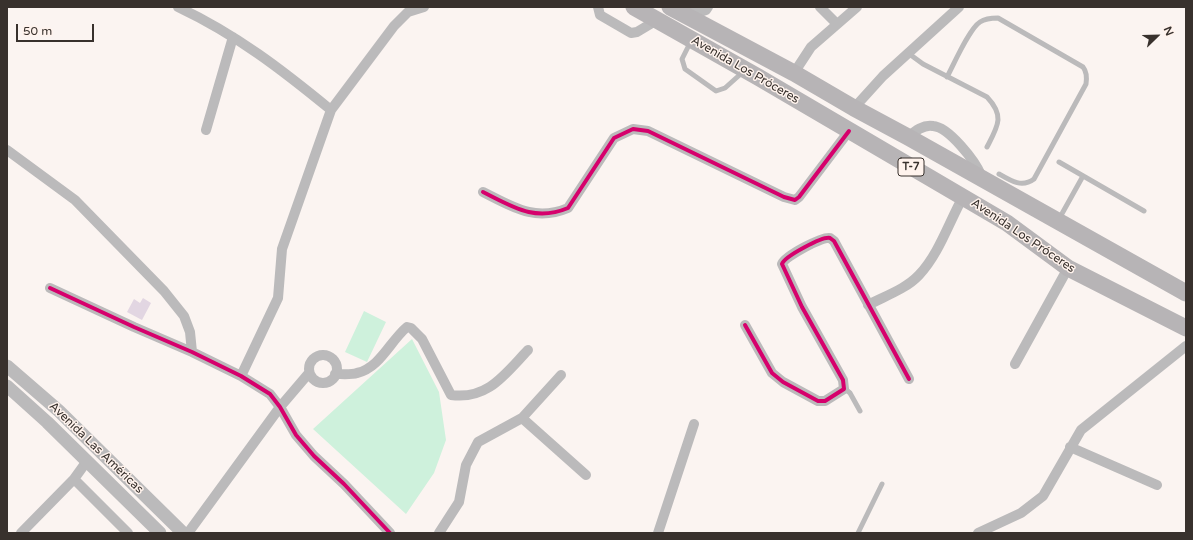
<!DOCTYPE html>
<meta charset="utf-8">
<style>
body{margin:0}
#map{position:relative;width:1193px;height:540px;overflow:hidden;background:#fbf4f1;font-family:"Varela Round",sans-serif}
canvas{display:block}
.frame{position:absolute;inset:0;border:8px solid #38312d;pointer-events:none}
.north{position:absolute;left:1137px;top:16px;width:40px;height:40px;-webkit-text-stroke:3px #fff3ed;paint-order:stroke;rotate:67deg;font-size:11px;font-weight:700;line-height:16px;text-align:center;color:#38312d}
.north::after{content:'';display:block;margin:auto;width:14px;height:18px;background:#38312d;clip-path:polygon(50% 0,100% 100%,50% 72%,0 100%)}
.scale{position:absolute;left:16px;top:24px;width:78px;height:18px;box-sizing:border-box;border:2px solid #38312d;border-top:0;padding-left:5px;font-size:12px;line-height:14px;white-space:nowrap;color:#38312d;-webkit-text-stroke:3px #fff3ed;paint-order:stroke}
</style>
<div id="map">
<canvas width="1193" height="540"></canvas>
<div class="frame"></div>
<div class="north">N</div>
<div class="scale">50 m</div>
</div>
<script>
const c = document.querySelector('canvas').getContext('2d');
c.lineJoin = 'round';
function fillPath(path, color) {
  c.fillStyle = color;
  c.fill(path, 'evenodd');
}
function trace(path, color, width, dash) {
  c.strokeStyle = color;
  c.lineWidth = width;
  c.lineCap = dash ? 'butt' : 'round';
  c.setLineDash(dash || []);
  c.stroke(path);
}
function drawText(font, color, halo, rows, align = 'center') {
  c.font = font + ' "Varela Round",sans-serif';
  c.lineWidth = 3;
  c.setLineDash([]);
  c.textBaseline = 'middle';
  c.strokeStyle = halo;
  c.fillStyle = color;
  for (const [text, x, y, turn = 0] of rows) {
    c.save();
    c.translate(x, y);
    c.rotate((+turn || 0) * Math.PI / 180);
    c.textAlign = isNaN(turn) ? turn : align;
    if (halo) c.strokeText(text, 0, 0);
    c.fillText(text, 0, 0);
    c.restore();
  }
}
const green = new Path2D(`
 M364,311L386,322L367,362L345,352Z
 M412,339L439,392L446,440L434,473L406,514L313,429Z`);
const building = new Path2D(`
 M143,298L151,303L142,320L127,312L134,299L140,303Z`);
const service = new Path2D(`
 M690,43L682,59L685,69L716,91L725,88L744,71
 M908,53L923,64L987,97C1005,116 998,126 987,147
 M947,77C954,64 969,29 980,22C986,18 992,18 998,18L1083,67C1087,72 1087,77 1086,84L1034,179C1022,188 1011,181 999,174
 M1059,162L1144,211
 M1059,219L1083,176
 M844,388L850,393L860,411
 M858,533L882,484`);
const minor = new Path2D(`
 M178,7C237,35 281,69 331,110
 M598,7L600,15L631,33L637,32L657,20
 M820,7L837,24
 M687,9L697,13L706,10L708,7
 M794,73L811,47L857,7
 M854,108L883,76L959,7
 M206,130L233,37
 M908,137C915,131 924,124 933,126C949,127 975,161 981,175
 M7,150L75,200L164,291L184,316L190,332L192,352
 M483,192C513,207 535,222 568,208L614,138L633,129L648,131L784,197L795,200L799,197L849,131
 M50,288L134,327L192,352L241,376L270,394L280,407L296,435L314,456L344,484L390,533
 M868,305C885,296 906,289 919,275C939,254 949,222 963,197
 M745,325L772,373L783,382L818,401H825L844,389L843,380L802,307L782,264C785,256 823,236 830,238L834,241L909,379
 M309 369a14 14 0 1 1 28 0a14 14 0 1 1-28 0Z
 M1015,364L1068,268
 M335,374C342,374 351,375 357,373C380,368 390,341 407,327L411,328L422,339L451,395C488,400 505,374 528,350
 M241,376L278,298L282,249L331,110L394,26L408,12L424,7
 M522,418L586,475
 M1070,447L1157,485
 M74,479L128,533
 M21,533L74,479L87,461
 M188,533L280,407L309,373
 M439,533L459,502L466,465L478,442L522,418L561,375
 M658,533L694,424
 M978,533L1021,513L1043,496L1081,430L1186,346`);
const tertiary = new Path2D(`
 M7,366L59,411L183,533
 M7,386L47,422L160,533`);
const trunk = new Path2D(`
 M634,7L758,77L1007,223L1068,268L1186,328
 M670,7L794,73L854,108L908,137L1186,293`);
const cycleway = new Path2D(`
 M483,192C513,207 535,222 568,208L614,138L633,129L648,131L784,197L795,200L799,197L849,131
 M50,288L134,327L192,352L241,376L270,394L280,407L296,435L314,456L344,484L390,533
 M745,325L772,373L783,382L818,401H825L844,389L843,380L802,307L782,264C785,256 823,236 830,238L834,241L909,379`);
const shields = [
 [911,167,26]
];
const shieldNames = [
 ["T-7",911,167]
];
const streetNames = [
 ["Avenida Los Próceres",745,70,30],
 ["Avenida Los Próceres",1023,236,34],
 ["Avenida Las Américas",96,448,44]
];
fillPath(green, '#cef1dc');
fillPath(building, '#e2d6e2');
trace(service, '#bbbabb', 5);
trace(minor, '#bbbabb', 10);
trace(tertiary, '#bbbabb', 13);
trace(trunk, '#b7b4b6', 17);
trace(cycleway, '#d6006c', 4);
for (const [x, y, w] of shields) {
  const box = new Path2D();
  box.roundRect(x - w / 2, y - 9, w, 18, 3);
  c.fillStyle = '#fff3ed';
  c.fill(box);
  trace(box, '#38312d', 1);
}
drawText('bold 11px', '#38312d', null, shieldNames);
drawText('12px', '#38312d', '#fff3ed', streetNames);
</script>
